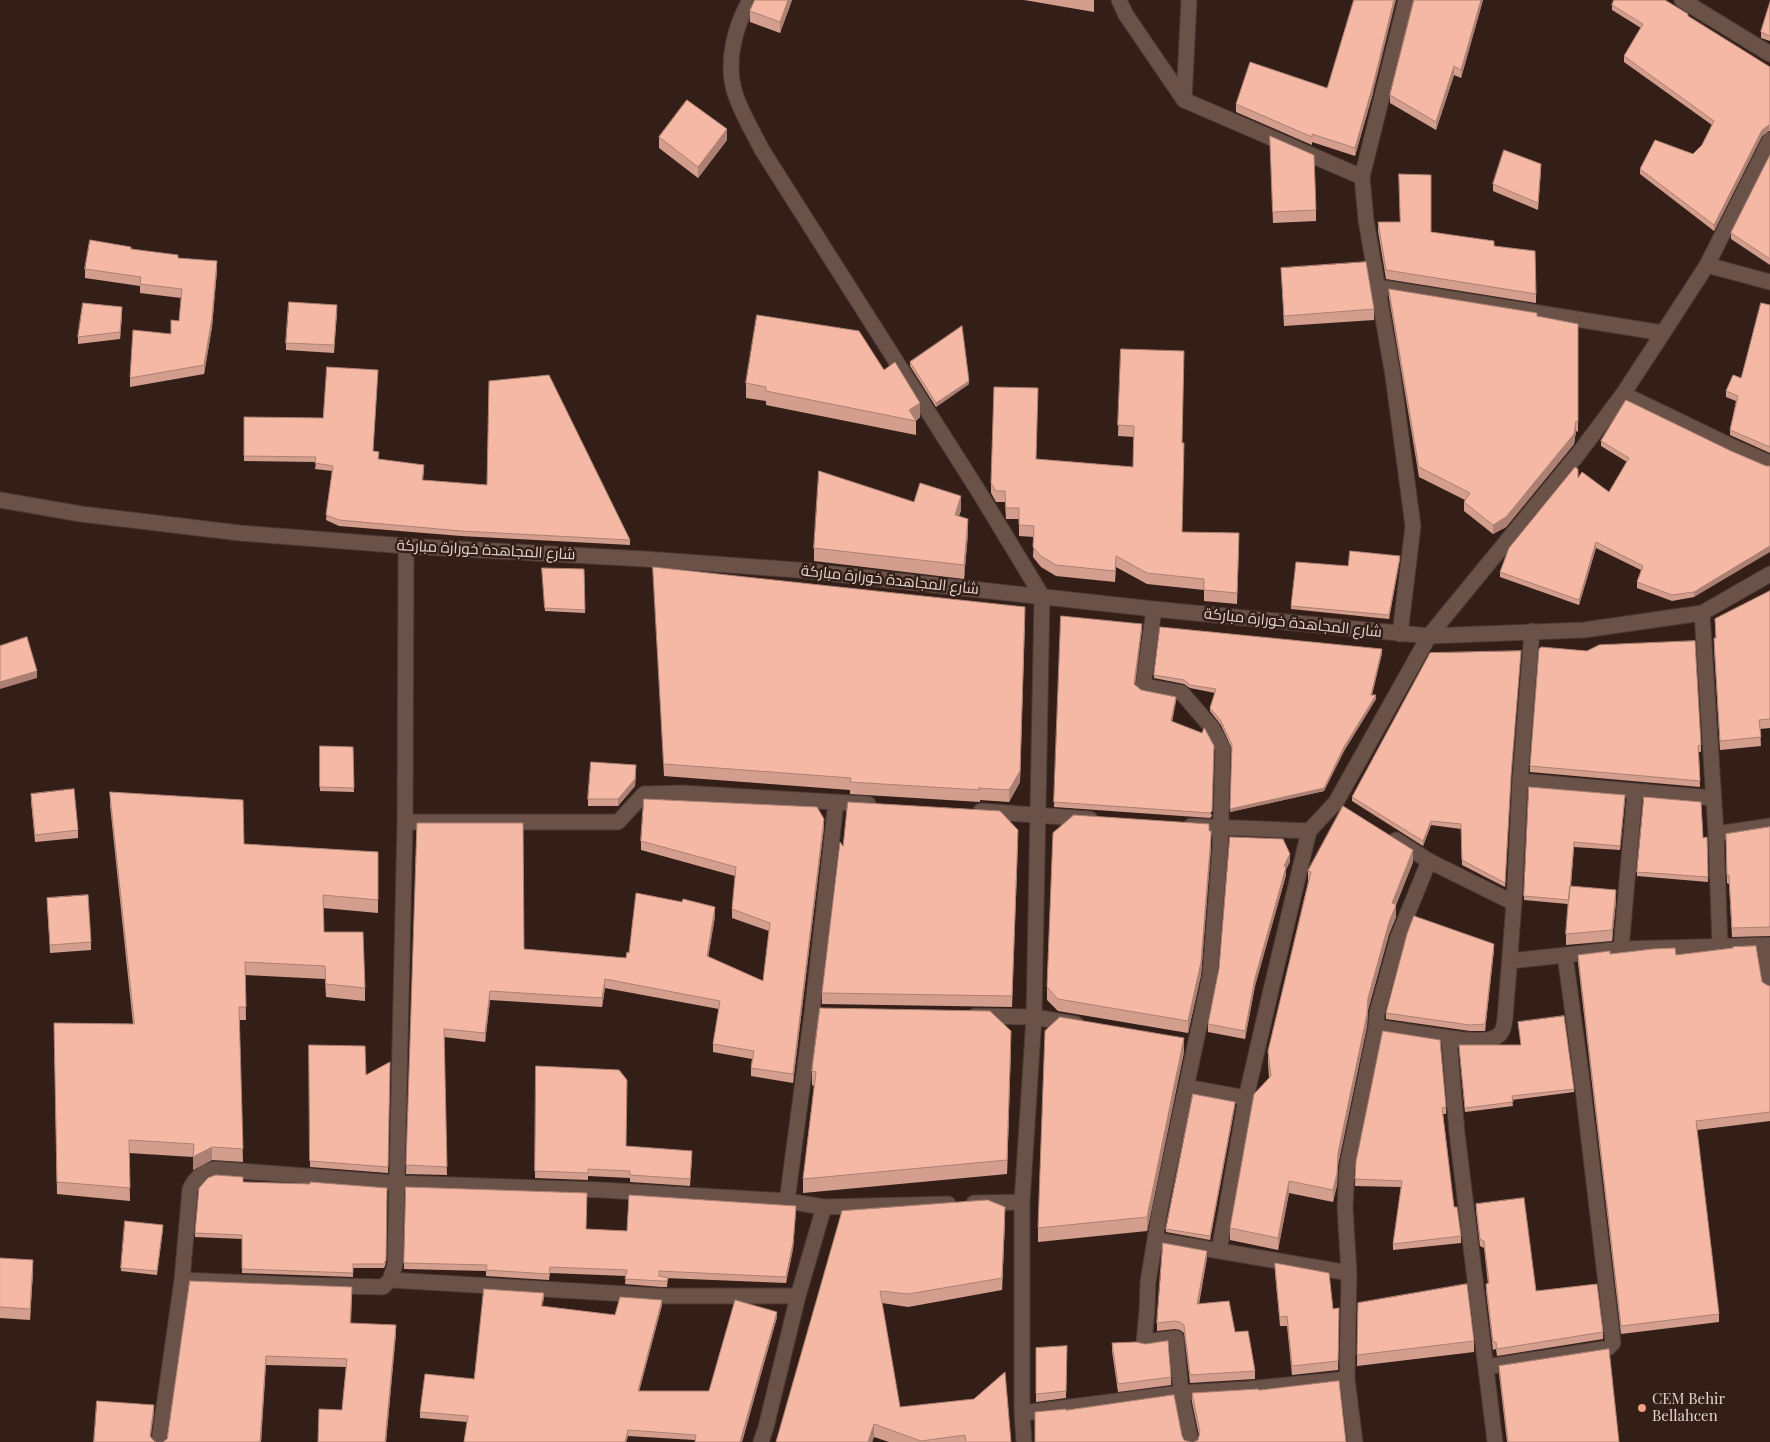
<!DOCTYPE html>
<meta charset="utf-8">
<style>
body{margin:0}
canvas{display:block;background:#341f18}
</style>
<canvas width="1770" height="1442"></canvas>
<script>
const c = document.querySelector('canvas').getContext('2d');
c.lineJoin = 'round';
function trace(path, color, width, dash) {
  c.strokeStyle = color;
  c.lineWidth = width;
  c.lineCap = dash ? 'butt' : 'round';
  c.setLineDash(dash || []);
  c.stroke(path);
}
function fillPath(path, color) {
  c.fillStyle = color;
  c.fill(path, 'evenodd');
}
function drawText(font, color, halo, rows, align = 'center') {
  c.font = font + ' "Playfair Display",Cairo,serif';
  c.lineWidth = 5;
  c.setLineDash([]);
  c.textBaseline = 'middle';
  c.strokeStyle = halo;
  c.fillStyle = color;
  for (const [text, x, y, turn = 0] of rows) {
    c.save();
    c.translate(x, y);
    c.rotate((+turn || 0) * Math.PI / 180);
    c.textAlign = isNaN(turn) ? turn : align;
    if (halo) c.strokeText(text, 0, 0);
    c.fillText(text, 0, 0);
    c.restore();
  }
}
const minor = new Path2D(`
 M750,0C735,26 726,61 734,90C740,111 752,130 762,150L979,492L1042,596L1034,1017L1022,1202V1413L1024,1442
 M1119,0L1126,15L1184,100L1362,177
 M1682,0L1770,54
 M1184,100L1189,0
 M1707,265L1770,282
 M1378,287L1663,333
 M1623,394L1735,448L1770,463
 M0,500L81,514L240,533L406,546L645,559L798,570L1154,609L1429,636L1584,630L1702,613L1770,574
 M406,546L405,822H618L644,794L682,793L868,804
 M1154,609L1143,686L1182,693L1213,729L1223,749L1220,849L1210,976L1160,1209L1148,1282L1147,1311L1144,1342L1176,1338L1181,1393L1191,1442
 M1702,613L1716,834L1720,946
 M1400,634L1413,526L1393,376L1366,220L1362,177L1406,0
 M1520,781L1713,798
 M981,811L1090,819
 M1191,826L1309,831
 M1716,834L1770,826
 M1396,840L1429,861L1514,903
 M1429,861L1398,937L1377,1013L1376,1027L1449,1038
 M1764,945L1770,985
 M1621,949L1635,791
 M1510,961L1621,949L1770,945
 M975,1016L1034,1017L1076,1024
 M1186,1087L1246,1098
 M787,1201L812,1013L836,802
 M974,1203L1022,1202
 M1155,1240L1349,1273
 M1219,1251L1246,1098L1271,990L1309,831L1336,802L1429,636L1579,453L1623,394L1663,333L1707,265L1770,140
 M182,1280L190,1189C196,1177 202,1173 215,1169L396,1183L602,1190L787,1201L824,1207L948,1204
 M390,1280L661,1296H798
 M1486,1367L1603,1349L1608,1348L1613,1343L1582,1081L1565,955
 M1022,1413L1181,1393L1247,1389L1347,1379
 M159,1442L182,1280L300,1285L383,1287L390,1280L395,1265L405,822
 M761,1442L766,1427L798,1296L824,1207
 M1355,1442L1347,1379L1349,1273L1345,1208L1347,1167L1376,1027
 M1495,1442L1457,1133L1449,1038C1462,1039 1495,1046 1502,1031C1504,1028 1504,1023 1505,1019L1514,903L1520,781L1532,631`);
const wall = new Path2D(`
 M755,0H792L780,33L750,22V11Z
 M1024,0H1094V12Z
 M1483,0L1461,78L1454,75L1436,130L1390,103V95Z
 M1770,2V41L1761,38V32Z
 M1612,5L1688,17L1770,67V131H1769L1762,136L1714,231L1640,174V169L1693,154L1702,145L1712,125L1624,62V56L1641,28L1612,10Z
 M1327,88L1373,93L1355,156L1312,142V145L1236,112V104Z
 M1270,136L1316,210V221L1273,223Z
 M659,137L727,140L698,178L659,148Z
 M1770,155V265L1731,239V233Z
 M1541,171L1538,210L1493,191V184Z
 M1378,222L1431,232L1494,246L1536,294V303L1386,279L1378,231Z
 M131,249L178,258L217,270L212,327L204,374L130,387V378L171,334L179,321L181,298L140,293V286L85,278V269Z
 M1281,268L1374,309V320L1284,326Z
 M1389,289L1578,324V432L1576,431L1574,444L1506,527L1493,534L1464,511V502L1465,500L1419,477L1389,298Z
 M1770,305V453L1730,435V430L1736,401L1726,397V391L1741,378Z
 M337,313L334,353L286,350V343Z
 M122,315L120,339L78,344V337Z
 M1121,349L1182,443V532L1239,544L1237,604L1204,601V590L1147,584L1116,567L1115,582L1056,576L1041,567L1033,557L1034,537L1019,536V519H1006L1005,502H996L991,493V483L1036,459L1133,467L1134,437L1118,436Z
 M910,362L969,384L936,407L910,366Z
 M884,370L920,417L916,421V435L766,405V401L746,398V383Z
 M244,417L373,451L379,459L424,470L423,480L630,540V545L461,536L339,526L326,520L332,471L315,469L316,462L244,461Z
 M1601,441L1731,451L1766,466L1694,597L1672,601L1637,588V582L1641,570L1596,548L1579,605L1500,577V572L1578,478L1609,492L1627,462L1601,446Z
 M914,502L961,510L959,516L968,533L964,579L814,561V548Z
 M1400,559L1389,619L1291,609V606L1348,566Z
 M653,567L1025,618L1020,782L1009,802L980,800V802L850,794V790L664,776Z
 M542,568L585,610V613L545,611Z
 M1770,591V728L1760,729L1761,746L1720,750L1714,647V638H1716L1715,619Z
 M1061,616L1142,629L1135,685L1141,690L1176,701L1172,722L1212,816L1210,818L1054,807Z
 M1382,653L1372,695L1376,699L1344,751L1324,791L1230,812L1232,749L1221,725L1210,711V708L1215,693L1190,688L1184,684L1154,678V675Z
 M1701,745V752H1699L1700,787L1530,772V766Z
 M320,746L353,747L354,792L320,791Z
 M636,773L635,786L618,806H588V799Z
 M1511,780L1505,887L1462,865L1461,829L1431,825L1423,846L1352,801V797Z
 M1529,787L1625,800L1620,850L1574,847L1571,886L1616,901L1612,941L1566,945V934L1568,904L1524,900Z
 M110,792L244,844L378,852V913L323,908L324,932L365,988V1001L326,997L325,979L245,975L246,1020H239L243,1162L212,1160L193,1170V1157L129,1153L130,1201L57,1194L54,1023L133,1024L110,805Z
 M31,794L78,830V838L35,842L31,801Z
 M417,823L524,949L626,958L629,953L715,916L708,957L763,981L769,931L732,918V909L735,876L641,850V841L824,827L793,1083L751,1076V1068L752,1059L713,1052V1044L719,1009L605,988L602,1007L490,1000L485,1042L444,1037L447,1175L406,1174Z
 M1770,827V936L1732,937L1729,884L1727,883L1726,842Z
 M1209,831L1211,848L1201,975L1188,1033L1058,1011L1047,1000V987Z
 M1707,837L1708,882L1637,876V872L1703,838Z
 M1018,841L1012,1007L822,1004V993L843,846Z
 M1290,862L1286,869V875L1255,986L1245,1039L1208,1032V1024Z
 M1413,862L1396,905V917L1389,934L1368,1010L1367,1026L1338,1165L1337,1185L1333,1202L1289,1193L1278,1250L1230,1240V1228L1269,1077L1268,1063V1051L1308,882V871Z
 M47,898L91,942V950L50,953Z
 M1494,950L1485,1031H1470L1386,1019V1013Z
 M1610,954L1676,955L1762,982L1767,985L1770,986V1121L1697,1130L1719,1314V1322L1621,1334L1578,963V955Z
 M1518,1022L1574,1089V1092L1512,1100L1513,1106L1465,1112L1459,1049L1521,1045Z
 M1383,1031L1446,1107V1114H1443L1454,1207L1461,1236V1243L1393,1250V1244L1401,1187L1355,1186L1356,1162Z
 M309,1045L366,1075L390,1062L388,1173L310,1167Z
 M1011,1045L1007,1174L803,1193V1179L814,1086L812,1085V1071Z
 M1184,1052L1147,1231L1038,1242V1228Z
 M536,1066L626,1146L692,1158L690,1186L630,1182V1178L588,1176V1180L535,1178Z
 M1235,1106L1210,1240L1166,1232V1229Z
 M243,1182L386,1263L384,1268H353V1277L242,1273V1239L195,1237V1233Z
 M406,1187L586,1229L627,1231L796,1212L793,1249L786,1283L665,1278H668L667,1287H661L625,1284L626,1276L550,1273L549,1280L486,1276V1271L404,1269Z
 M1476,1204L1536,1291L1603,1332V1339L1497,1356L1496,1349L1493,1350L1486,1291V1284H1488L1484,1248L1480,1246L1476,1211Z
 M842,1211L1005,1220L1002,1290L908,1307L882,1303L900,1407L1011,1442H889L874,1437L872,1442H776Z
 M163,1229L157,1275L121,1271V1268Z
 M0,1258L33,1271L30,1320L0,1318Z
 M1207,1258L1199,1304L1235,1332L1255,1371V1379L1190,1383L1184,1333L1180,1330L1175,1329L1157,1331V1323Z
 M1275,1263L1333,1309L1339,1308L1338,1370L1292,1375L1287,1326H1280L1275,1272Z
 M190,1281L352,1296L351,1323L396,1333L386,1442H318L342,1410L346,1367L266,1365L261,1442H163L167,1439Z
 M544,1298L542,1306L615,1315L662,1305L639,1391H709L777,1317L742,1442H695V1440L628,1436L626,1442H464L467,1422L420,1418V1412L474,1379Z
 M1358,1303L1474,1341V1352L1357,1366Z
 M1112,1343L1171,1377V1385L1118,1392L1112,1351Z
 M1067,1346L1066,1398L1036,1402V1348Z
 M1499,1366L1619,1442H1507L1499,1374Z
 M1259,1390L1198,1440L1199,1435L1192,1402V1393Z`);
const shadedWall = new Path2D(`
 M788,0H792L780,33V22Z
 M1394,0H1396L1373,93L1355,156V148Z
 M1481,0H1483L1461,78V70Z
 M1454,66V75L1436,130V122Z
 M1769,125V131L1762,136L1714,231V225L1762,130Z
 M727,129V140L698,178V167Z
 M217,261V270L212,327L204,374V365Z
 M122,307V315L120,339V332Z
 M969,381V384L936,407V403Z
 M920,403V417L915,421L909,410Z
 M1576,421V431L1574,444L1506,527L1493,534V525Z
 M961,496V510L955,529V515Z
 M968,519V533L964,579V565Z
 M1596,542V548L1579,605V600Z
 M1770,546V552L1694,597V592Z
 M1400,556V559L1389,619V615Z
 M1025,607L1020,782L1009,802V790Z
 M1142,624V629L1134,689V684Z
 M1382,649V653L1371,699V695Z
 M37,671V678L0,689V682Z
 M1376,695V699L1344,751L1324,791L1230,812V809L1344,747Z
 M1176,697V701L1171,726V721Z
 M636,765L635,786L618,806V799Z
 M824,819V827L793,1083V1074Z
 M1431,821V825L1423,846V841Z
 M1211,831V848L1201,975L1188,1033V1021Z
 M1413,850V862L1392,915V903Z
 M1290,854V862L1286,869V875L1255,986L1245,1039V1031L1255,978L1284,866Z
 M1616,890V901L1612,941V930Z
 M1396,905V917L1389,934L1368,1010L1367,1026L1338,1165L1337,1185L1333,1202V1190L1338,1153L1368,998L1389,922Z
 M715,907V916L707,965V956Z
 M1494,944V950L1485,1031V1024Z
 M605,979V988L602,1007V998Z
 M490,991V1000L485,1042V1033Z
 M1011,1031V1045L1007,1174V1160Z
 M1184,1038V1052L1147,1231V1217Z
 M1235,1102V1106L1210,1240V1236Z
 M212,1147V1160L193,1170V1157Z
 M1289,1181V1193L1278,1250V1238Z
 M796,1206L793,1249L786,1283V1277Z
 M1005,1207V1220L1002,1290V1278Z
 M1207,1251V1258L1197,1311V1304Z
 M33,1260V1271L30,1320V1309Z
 M544,1293V1298L541,1312V1306Z
 M662,1300V1305L638,1396V1391Z
 M777,1312V1317L742,1442H740Z
 M396,1325V1333L386,1442H385Z
 M266,1356L261,1442H260Z
 M154,1405V1414L150,1442V1436Z
 M874,1424V1437L872,1442H868Z
 M628,1430V1436L626,1442H625Z`);
const building = new Path2D(`
 M755,0H788L780,22L750,11Z
 M1354,0H1394L1373,85L1355,148L1312,134V137L1236,104L1250,62L1327,88Z
 M1414,0H1481L1461,70L1454,66L1436,122L1390,95Z
 M1614,0H1665L1688,14V16L1770,67V125H1769L1762,130L1714,225L1640,169L1655,140L1693,154L1702,145L1714,121L1624,56L1643,24L1612,5Z
 M1770,2V36L1761,32Z
 M687,100L727,129L698,167L659,137Z
 M1270,136L1314,155L1316,210L1273,212Z
 M1504,150L1541,164L1538,203L1493,184Z
 M1770,155V259L1731,233Z
 M1399,174L1431,175V232L1494,241V246L1535,251L1536,294L1386,270L1378,222H1400Z
 M90,240L131,247V249L178,255V258L217,261L212,318L204,365L130,378L133,330L171,334V320L179,321L182,289L140,284L141,277L85,269Z
 M1366,262L1374,309L1284,316L1281,268Z
 M1389,289L1537,313V316L1578,324V422L1576,421L1574,434L1506,517L1493,525L1464,502L1470,493L1419,467Z
 M289,302L337,305L334,345L286,343Z
 M83,303L122,307L120,332L78,337Z
 M1761,303L1770,305V447L1730,430L1738,396L1726,391L1733,375L1741,378Z
 M757,315L859,331L884,370L895,362L920,403L909,410L916,421L766,391V387L746,383Z
 M962,326L969,381L936,403L910,362Z
 M1121,349L1184,351L1182,443H1184L1182,532L1239,533L1237,593L1204,590V579L1147,573L1116,556L1115,571L1056,565L1041,556L1033,547L1034,526L1019,525V508H1006L1005,491H996L991,483L994,387L1038,388L1036,459L1133,467L1134,426L1118,425Z
 M327,367L378,370L373,451L379,452L378,459L424,465L422,480L487,485L489,381L549,375L630,540L461,531L339,520L326,515L333,466L315,463L316,457L244,456V417L323,418Z
 M1626,400L1731,451L1766,466H1770V546L1694,592L1672,595L1637,582L1643,566L1596,542L1579,600L1500,572L1509,548L1575,467L1578,469V478L1582,472L1609,492L1629,458L1601,441Z
 M819,471L914,502L920,483L961,496L955,515L968,519L964,565L814,548Z
 M1350,551L1400,556L1389,615L1291,606L1296,562L1348,566Z
 M653,567L1025,607L1020,771L1009,790L978,788L980,790L850,782L851,778L664,764Z
 M542,568L584,569L585,610L545,608Z
 M1770,591V719L1759,720L1761,737L1720,741L1714,638H1716L1715,619Z
 M1061,616L1142,624L1134,684L1141,690L1176,697L1171,721L1202,733L1204,728L1205,729L1214,746L1212,811L1210,813L1054,802Z
 M1160,627L1382,649L1371,695H1376L1344,747L1324,788L1230,809L1232,745L1221,721L1210,708L1216,689L1190,685L1184,680L1154,675Z
 M27,637L37,671L0,682V646Z
 M1695,641L1701,745L1698,746L1700,781L1530,766L1539,649L1541,647L1587,651L1599,645Z
 M1521,651L1511,776L1505,883L1462,860L1461,824L1431,821L1423,841L1352,797L1430,653Z
 M320,746L353,747L354,788L320,787Z
 M591,762L636,765L635,779L618,799H588Z
 M1529,787L1625,795L1620,846L1574,842L1569,900L1524,896Z
 M74,789L78,830L35,835L31,794Z
 M110,792L243,800L244,844L378,852V900L323,895L324,932H363L365,988L326,984L325,966L245,962L246,1007H239L243,1149L212,1147L193,1157L194,1144L129,1140L130,1188L57,1182L54,1023L134,1024Z
 M1644,797L1701,802L1703,838L1707,837L1708,877L1637,872Z
 M644,799L817,807L824,819L793,1074L751,1068L754,1051L713,1044L720,1001L605,979L602,998L490,991L485,1033L444,1029L447,1167L406,1165L417,823H523L524,949L626,958L627,952L629,953L636,893L682,902L683,899L715,907L707,956L763,981L770,923L732,909L736,867L641,841Z
 M848,802L1000,811L1018,830L1012,996L822,993L840,842L843,846Z
 M1343,806L1413,850L1392,903L1396,905L1389,922L1368,998L1367,1014L1338,1153L1337,1173L1333,1190L1289,1181L1278,1238L1230,1228L1254,1094L1271,1076L1268,1051L1311,872L1308,871Z
 M1074,815L1209,824V831H1211V836L1201,962L1188,1021L1058,999L1047,987L1053,833Z
 M1770,827V927L1732,928L1729,875H1727L1726,834Z
 M1230,837L1283,839L1290,854L1284,866L1286,867L1255,978L1245,1031L1208,1024L1219,969Z
 M1570,886L1616,890L1612,930L1566,934Z
 M88,895L91,942L50,945L47,898Z
 M1414,916L1494,944L1485,1024L1470,1025L1386,1013L1407,934Z
 M1756,946L1762,982L1767,985L1770,986V1112L1696,1121L1719,1314L1621,1326L1578,955L1610,951V954L1653,949L1675,948L1676,955L1733,948V947Z
 M820,1008L990,1011L1011,1031L1007,1160L803,1179L816,1072L812,1071Z
 M1564,1016L1574,1089L1512,1096L1513,1102L1465,1108L1459,1045H1521L1518,1022Z
 M1060,1017L1184,1038L1147,1217L1038,1228L1045,1031Z
 M1383,1031L1440,1040L1446,1107L1442,1108L1454,1207H1457L1461,1236L1393,1244L1402,1181L1355,1179L1356,1162Z
 M309,1045L365,1046L366,1075L390,1062L388,1167L310,1161Z
 M536,1066L619,1070L627,1080L626,1146L692,1151L690,1179L630,1175V1171L588,1169V1173L535,1171Z
 M1193,1094L1235,1102L1210,1236L1166,1229Z
 M216,1175L243,1177V1182L310,1184V1182L387,1188L386,1260L384,1264H353V1273L242,1269V1235L195,1233L199,1188L208,1178Z
 M406,1187L587,1193L586,1229L627,1231L629,1195L796,1206L793,1243L786,1277L659,1271V1276L668,1278L667,1281H661L625,1279L627,1270L550,1267L549,1274L486,1270L487,1265L404,1263Z
 M1524,1198L1536,1291L1597,1284L1603,1332L1497,1349L1496,1342H1493L1486,1284L1489,1283L1484,1241L1480,1239L1476,1204Z
 M988,1200L1005,1207L1002,1278L908,1294L880,1291L900,1407L974,1399L1005,1372L1011,1442H966L965,1435L921,1441L874,1424L868,1442H776L842,1211Z
 M125,1221L163,1225L157,1271L121,1268Z
 M1163,1243L1207,1251L1197,1304L1229,1301L1235,1332L1248,1331L1255,1371L1190,1375L1184,1325L1180,1322L1175,1321L1157,1323Z
 M0,1258L33,1260L30,1309L0,1307Z
 M1275,1263L1329,1273L1333,1309L1339,1308L1338,1361L1292,1366L1287,1316L1280,1317Z
 M190,1281L352,1287L350,1323L396,1325L385,1442H318L319,1409L342,1410L347,1359L266,1356L260,1442H163L167,1439Z
 M1467,1284L1474,1341L1357,1355L1358,1303Z
 M484,1289L544,1293L541,1306L615,1315L620,1297L662,1300L638,1391H709L735,1300L777,1312L740,1442H695L696,1435L628,1430L625,1442H464L468,1416L420,1412L425,1374L474,1379Z
 M1168,1341L1171,1377L1118,1384L1112,1343L1136,1342L1145,1344Z
 M1067,1346L1066,1391L1036,1394V1348Z
 M1609,1349L1619,1442H1508L1499,1366Z
 M1339,1381L1346,1442H1194L1198,1440L1200,1432L1192,1393L1258,1389L1259,1390Z
 M1174,1395L1182,1436L1184,1440L1190,1442H1035V1412L1066,1409V1410Z
 M97,1401L154,1405L150,1436L154,1441L156,1442H94Z`);
const markers = [
 [1642,1408,5,"#f39f84"]
];
const streetNames = [
 ["شارع المجاهدة خورارة مباركة",486,550,3],
 ["شارع المجاهدة خورارة مباركة",890,580,6],
 ["شارع المجاهدة خورارة مباركة",1293,623,6]
];
const poiNames = [
 ["CEM Behir",1652,1399],
 ["Bellahcen",1652,1416]
];
trace(minor, '#4b3935', 17);
trace(minor, '#6b5249', 15);
fillPath(wall, '#d39e8d');
fillPath(shadedWall, '#ac8173');
fillPath(building, '#f5b8a4');
trace(building, '#ac8173', 1);
for (const [x, y, r, color] of markers) {
  const dot = new Path2D();
  dot.arc(x, y, r, 0, 2 * Math.PI);
  c.fillStyle = color;
  c.fill(dot);
  trace(dot, '#341f18', 2);
}
drawText('15px', '#e3d4cf', '#341f18', streetNames);
drawText('15px', '#e3d4cf', '#341f18', poiNames, 'left');
</script>
